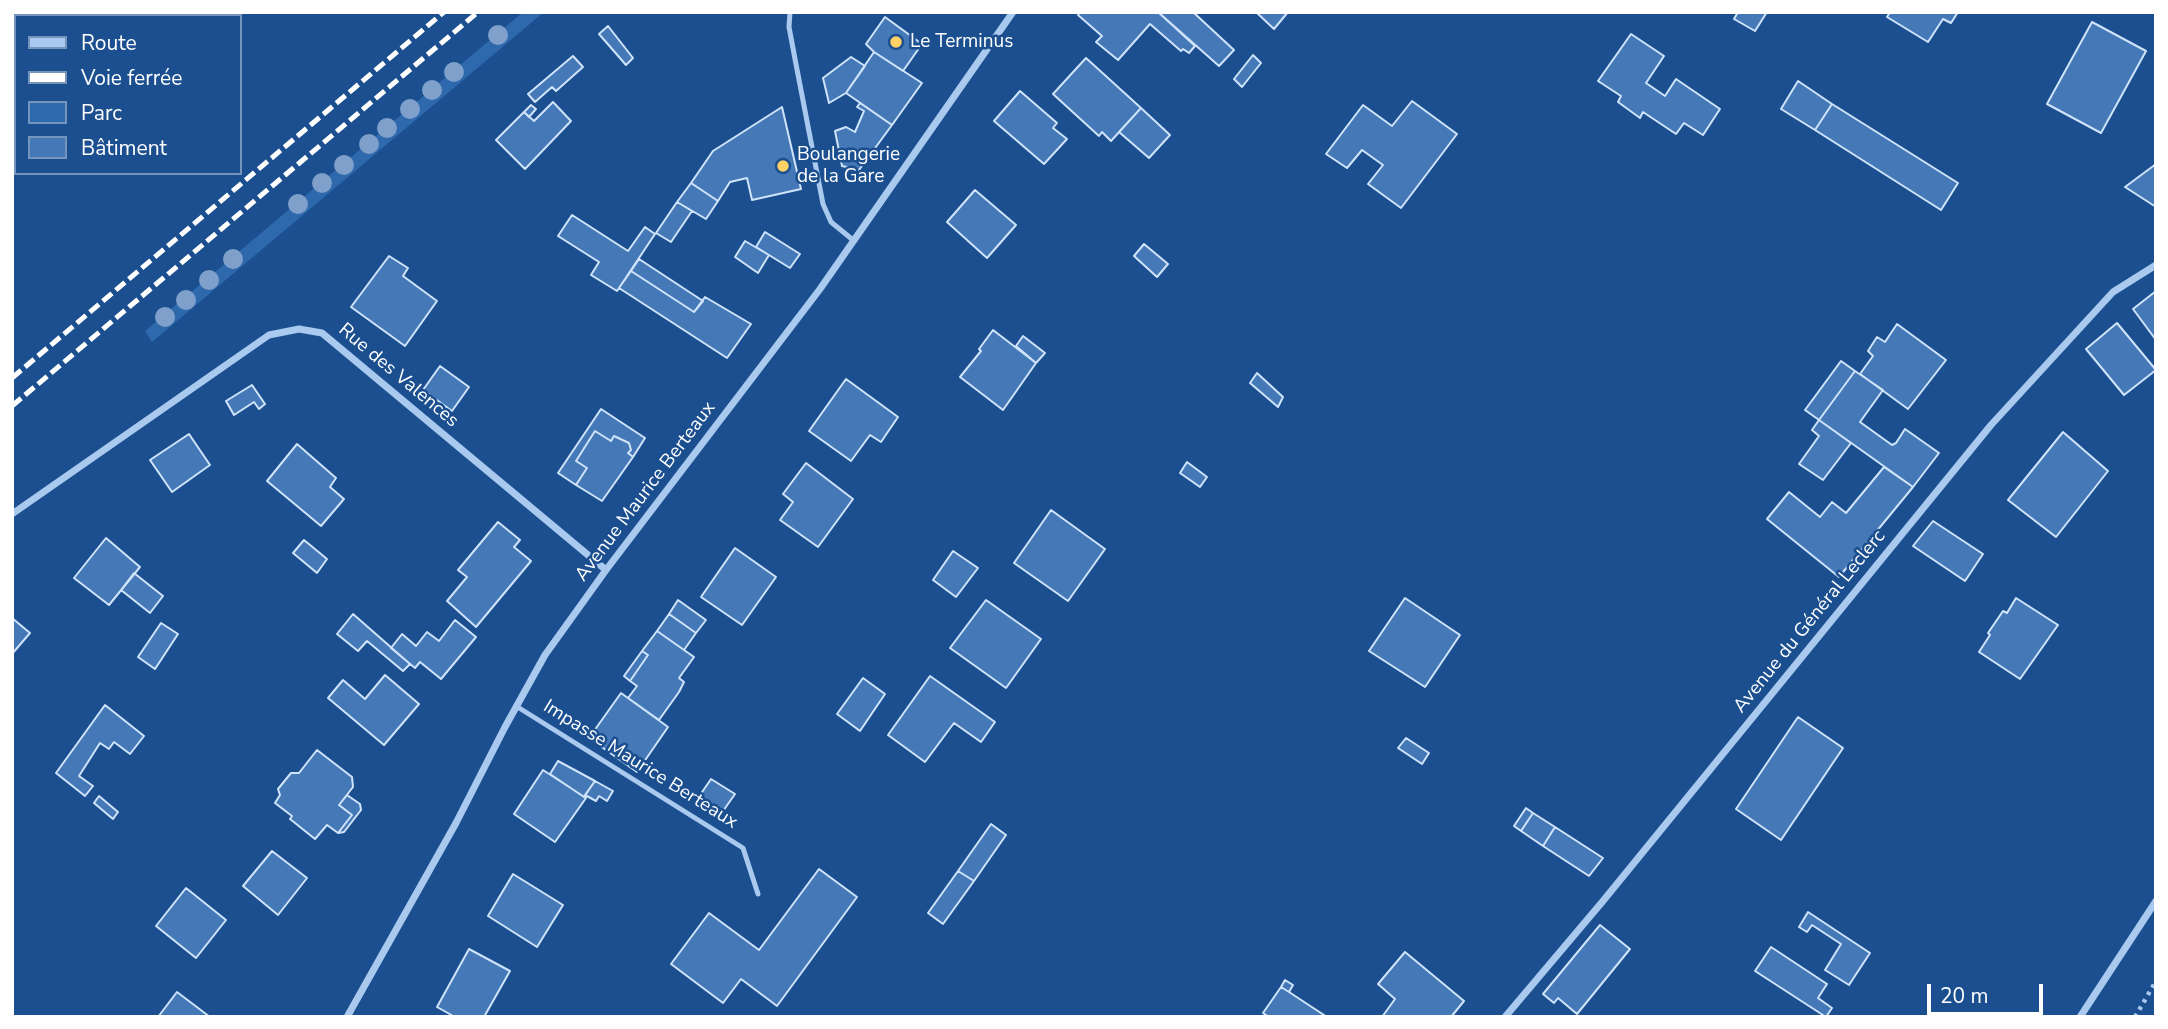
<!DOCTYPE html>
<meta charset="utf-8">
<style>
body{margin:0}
#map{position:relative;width:2168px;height:1029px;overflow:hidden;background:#1b4f8f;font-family:"Nunito Sans",sans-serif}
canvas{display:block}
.frame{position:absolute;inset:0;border:14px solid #fff;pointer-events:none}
.legend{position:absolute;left:14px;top:14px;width:228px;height:161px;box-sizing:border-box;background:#1b4f8f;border:2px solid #7695bc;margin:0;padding:9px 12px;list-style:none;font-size:21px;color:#fff}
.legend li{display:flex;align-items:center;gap:14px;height:35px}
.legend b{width:35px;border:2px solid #7695bc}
.scale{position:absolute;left:1927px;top:984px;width:116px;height:32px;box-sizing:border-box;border:4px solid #fff;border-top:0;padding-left:9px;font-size:21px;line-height:24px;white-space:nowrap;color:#fff;-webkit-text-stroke:5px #1b4f8f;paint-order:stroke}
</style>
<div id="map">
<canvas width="2168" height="1029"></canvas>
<div class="frame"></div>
<ul class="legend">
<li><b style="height:9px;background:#a9c9ee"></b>Route</li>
<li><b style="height:9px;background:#fff"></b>Voie ferrée</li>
<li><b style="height:19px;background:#2e69ad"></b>Parc</li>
<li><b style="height:19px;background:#4478b7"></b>Bâtiment</li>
</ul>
<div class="scale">20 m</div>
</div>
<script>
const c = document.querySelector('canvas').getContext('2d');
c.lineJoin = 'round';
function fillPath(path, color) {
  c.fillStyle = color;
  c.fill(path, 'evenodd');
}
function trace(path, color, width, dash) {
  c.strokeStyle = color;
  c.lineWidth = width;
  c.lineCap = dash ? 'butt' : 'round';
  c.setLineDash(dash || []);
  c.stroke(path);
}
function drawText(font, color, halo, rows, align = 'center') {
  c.font = font + ' "Nunito Sans",sans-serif';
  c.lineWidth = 5;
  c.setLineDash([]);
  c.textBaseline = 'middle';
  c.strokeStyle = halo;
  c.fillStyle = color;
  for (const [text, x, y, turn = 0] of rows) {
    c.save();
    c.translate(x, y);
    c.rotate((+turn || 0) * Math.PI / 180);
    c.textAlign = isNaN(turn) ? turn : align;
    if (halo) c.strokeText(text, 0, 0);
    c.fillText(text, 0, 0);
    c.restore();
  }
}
const green = new Path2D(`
 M12,12H145L142,16H16V96L12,93Z
 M523,12H544L152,342L145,331Z`);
const building = new Path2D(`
 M1080,12H1158L1195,46L1189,53L1183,49L1181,51L1150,24L1118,60L1096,42L1102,36L1078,15Z
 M1158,12H1193L1234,50L1219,66Z
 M1256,12H1288L1274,29Z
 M1738,12H1767L1755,31L1734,19Z
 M1890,12H1958L1951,23L1943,19L1928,42L1887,17Z
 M885,17L922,44L903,71L874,52L866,44Z
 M2092,22L2146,51L2101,133L2047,104Z
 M608,26L633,58L626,65L599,34Z
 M1631,34L1664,56L1646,83L1665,96L1676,79L1720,109L1703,135L1684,123L1676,134L1643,112L1640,118L1618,102L1621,96L1598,81Z
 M874,52L922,83L892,125L846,93Z
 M1253,55L1261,63L1242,87L1234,79Z
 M573,56L583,67L556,91L552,87L535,102L528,94Z
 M851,57L865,66L846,93L829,103L823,78Z
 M1086,58L1141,108L1111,141L1102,132L1099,136L1053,94Z
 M1798,81L1832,104L1815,130L1781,109Z
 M1020,91L1057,123L1053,128L1067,139L1044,164L994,121Z
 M1412,101L1457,134L1401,208L1368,184L1383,165L1362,150L1347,168L1326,154L1363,105L1392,126Z
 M553,102L571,121L525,169L496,140L524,112L534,121Z
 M860,103L892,125L859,170L842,166L835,131L846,127L855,132L864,111L857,107Z
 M1832,104L1958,183L1941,210L1815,130Z
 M531,105L536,109L529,117L524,112Z
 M782,107L801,189L752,200L747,178L730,182L718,201L691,183L713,151Z
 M1141,108L1170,135L1149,158L1119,132Z
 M2156,164V207L2125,187Z
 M691,183L718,201L706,219L677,202Z
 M975,190L1016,225L987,258L947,222Z
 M677,202L692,211L671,242L656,233Z
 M572,215L628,251L645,227L655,234L617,291L591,275L599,262L558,236Z
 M765,232L800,254L790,268L756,247Z
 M745,241L769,255L758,273L735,257Z
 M1144,244L1168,264L1157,277L1134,256Z
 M389,256L408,268L403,276L437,301L405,346L351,307Z
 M639,259L703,301L694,312L631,271Z
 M631,271L694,312L705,297L751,324L727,358L619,288Z
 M2156,291V340L2133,309Z
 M2117,323L2156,370L2124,395L2086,349Z
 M1897,324L1946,360L1908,409L1860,374L1873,356L1868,351L1877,337L1885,342Z
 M993,330L1036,363L1003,410L960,377L981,351L979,349Z
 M1023,336L1045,353L1036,363L1016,346Z
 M1841,361L1855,371L1819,420L1805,410Z
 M440,366L469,387L452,411L423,390Z
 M1855,371L1883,390L1860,422L1892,445L1896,443L1905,429L1939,453L1913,487L1819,420Z
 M1257,373L1283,397L1278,407L1250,383Z
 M846,379L898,417L881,442L870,435L851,461L809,431Z
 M252,385L265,404L259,409L254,402L234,415L226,401Z
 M601,409L645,438L633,457L628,453L631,450L629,443L614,436L611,441L595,431L576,461L587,468L576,485L558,473Z
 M1819,420L1851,443L1823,480L1799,464L1819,436L1812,430Z
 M595,431L611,441L614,436L629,443L631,450L628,453L633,457L602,501L576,485L587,468L576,461Z
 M2063,432L2108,471L2056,537L2008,500Z
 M189,434L210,465L172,492L150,460Z
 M297,444L336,478L330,487L344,499L321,526L267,481Z
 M1187,462L1207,477L1200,487L1180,473Z
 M806,463L853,499L818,547L780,520L793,502L783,494Z
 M1884,467L1913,487L1839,577L1767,519L1789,492L1820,517L1832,502L1846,513Z
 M1051,510L1105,549L1068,601L1014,563Z
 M1933,521L1983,554L1965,581L1913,546Z
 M498,522L520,540L514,547L531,561L476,627L447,601L467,577L458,570Z
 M106,538L140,567L109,605L74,578Z
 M304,540L327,559L317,573L293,553Z
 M735,548L776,577L742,625L701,597Z
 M953,551L978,568L956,597L933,580Z
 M134,573L163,596L150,613L121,590Z
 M1405,598L1460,635L1425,687L1369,651Z
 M2016,598L2058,625L2020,679L1979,652L1990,635L1988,633L2003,611L2007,613Z
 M678,600L706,620L696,633L669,614Z
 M986,600L1041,639L1006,688L950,648Z
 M353,614L410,664L403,671L367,641L358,651L337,634Z
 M669,614L696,633L684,650L657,631Z
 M12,618L30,633L12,654Z
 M455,620L476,637L441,679L420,662L415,668L391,648L402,634L416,646L427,632L439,641Z
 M161,623L178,634L155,669L138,657Z
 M657,631L694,657L679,678L684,682L679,692L659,720L628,698L637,686L630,681L648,655L642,651Z
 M642,651L648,655L630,681L624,676Z
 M385,675L419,704L384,745L328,698L343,680L365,699Z
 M930,676L995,722L981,742L954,723L925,762L888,735Z
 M863,678L885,694L860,731L837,714Z
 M621,693L668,727L637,772L589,738Z
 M105,705L144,736L130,754L114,742L109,749L100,743L79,776L93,786L85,796L56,773Z
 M1798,717L1843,748L1781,840L1736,809Z
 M1406,738L1429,753L1422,764L1398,748Z
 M317,750L352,777L353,787L339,805L352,815L338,833L327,825L315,839L290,819L292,816L275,803L280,795L278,789L291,773H299Z
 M558,761L595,781L584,797L550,774Z
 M543,770L586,798L555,842L514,814Z
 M711,779L735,794L721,814L698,798Z
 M595,781L613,791L607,801L599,796L596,801L585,795Z
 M347,795L360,804L361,810L344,832L338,833L352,815L339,805Z
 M99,796L118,812L113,819L94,803Z
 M1526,808L1533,813L1521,831L1514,826Z
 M1533,813L1555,827L1543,846L1521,831Z
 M991,824L1006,835L974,881L958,871Z
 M1555,827L1603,858L1589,876L1543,846Z
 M272,851L307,878L278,915L243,886Z
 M819,869L857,897L777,1006L741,979L723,1003L671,964L709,913L759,950Z
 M958,871L974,881L943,924L928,913Z
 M513,874L563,905L537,947L488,916Z
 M186,888L226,920L196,958L156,926Z
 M1808,912L1870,953L1849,985L1825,970L1841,944L1812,925L1807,932L1799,927Z
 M1600,925L1630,949L1577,1014L1558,998L1554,1003L1543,994Z
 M1771,947L1827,984L1818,998L1832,1008L1826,1017L1755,971Z
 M469,949L510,971L484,1017H455L437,1007Z
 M1405,952L1464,1001L1451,1017H1382L1395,999L1378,984Z
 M1285,980L1293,985L1289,992L1281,987Z
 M1281,987L1289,992L1327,1017H1269L1263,1013Z
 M177,992L210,1017H158Z`);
const path = new Path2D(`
 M2135,1017L2156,981`);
const service = new Path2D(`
 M790,12L789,27L795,59L823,204L831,222L853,240
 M516,706L743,848L758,894`);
const minor = new Path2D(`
 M12,514L269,335L299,329L322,333L606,570
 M347,1017L456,823L505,727L545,655L606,570L820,289L1013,12
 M1505,1017L1603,901L1991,425L2113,292L2156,265
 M2080,1017L2156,901`);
const rail = new Path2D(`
 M12,378L444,12
 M12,406L478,12`);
const trees = [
 [498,35],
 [454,72],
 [432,90],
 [410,109],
 [387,128],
 [369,144],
 [344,165],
 [322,183],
 [298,204],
 [233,259],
 [209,280],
 [186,300],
 [165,317]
];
const markers = [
 [896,42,7,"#ffd166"],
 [783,166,7,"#ffd166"]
];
const poiNames = [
 ["Le Terminus",910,42],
 ["Boulangerie",797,155],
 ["de la Gare",797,177]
];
const streetNames = [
 ["Rue des Valences",398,376,40],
 ["Avenue Maurice Berteaux",646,492,-53],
 ["Avenue du Général Leclerc",1810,622,-51],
 ["Impasse Maurice Berteaux",640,765,32]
];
fillPath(green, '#2e69ad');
fillPath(building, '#4478b7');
trace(building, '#cfe3fa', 2);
trace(path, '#a9c9ee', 4.5, [3.5, 5]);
trace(service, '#a9c9ee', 5);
trace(minor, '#a9c9ee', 7);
trace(rail, '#fff', 5, [12, 5]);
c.fillStyle = '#7ea0ca';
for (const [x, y] of trees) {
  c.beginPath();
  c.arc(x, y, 10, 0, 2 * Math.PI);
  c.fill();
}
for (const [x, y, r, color] of markers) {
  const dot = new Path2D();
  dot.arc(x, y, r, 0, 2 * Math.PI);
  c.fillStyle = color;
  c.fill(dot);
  trace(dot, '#1b4f8f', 2.5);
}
drawText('19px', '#fff', '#1b4f8f', poiNames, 'left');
drawText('19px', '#fff', '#1b4f8f', streetNames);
</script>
